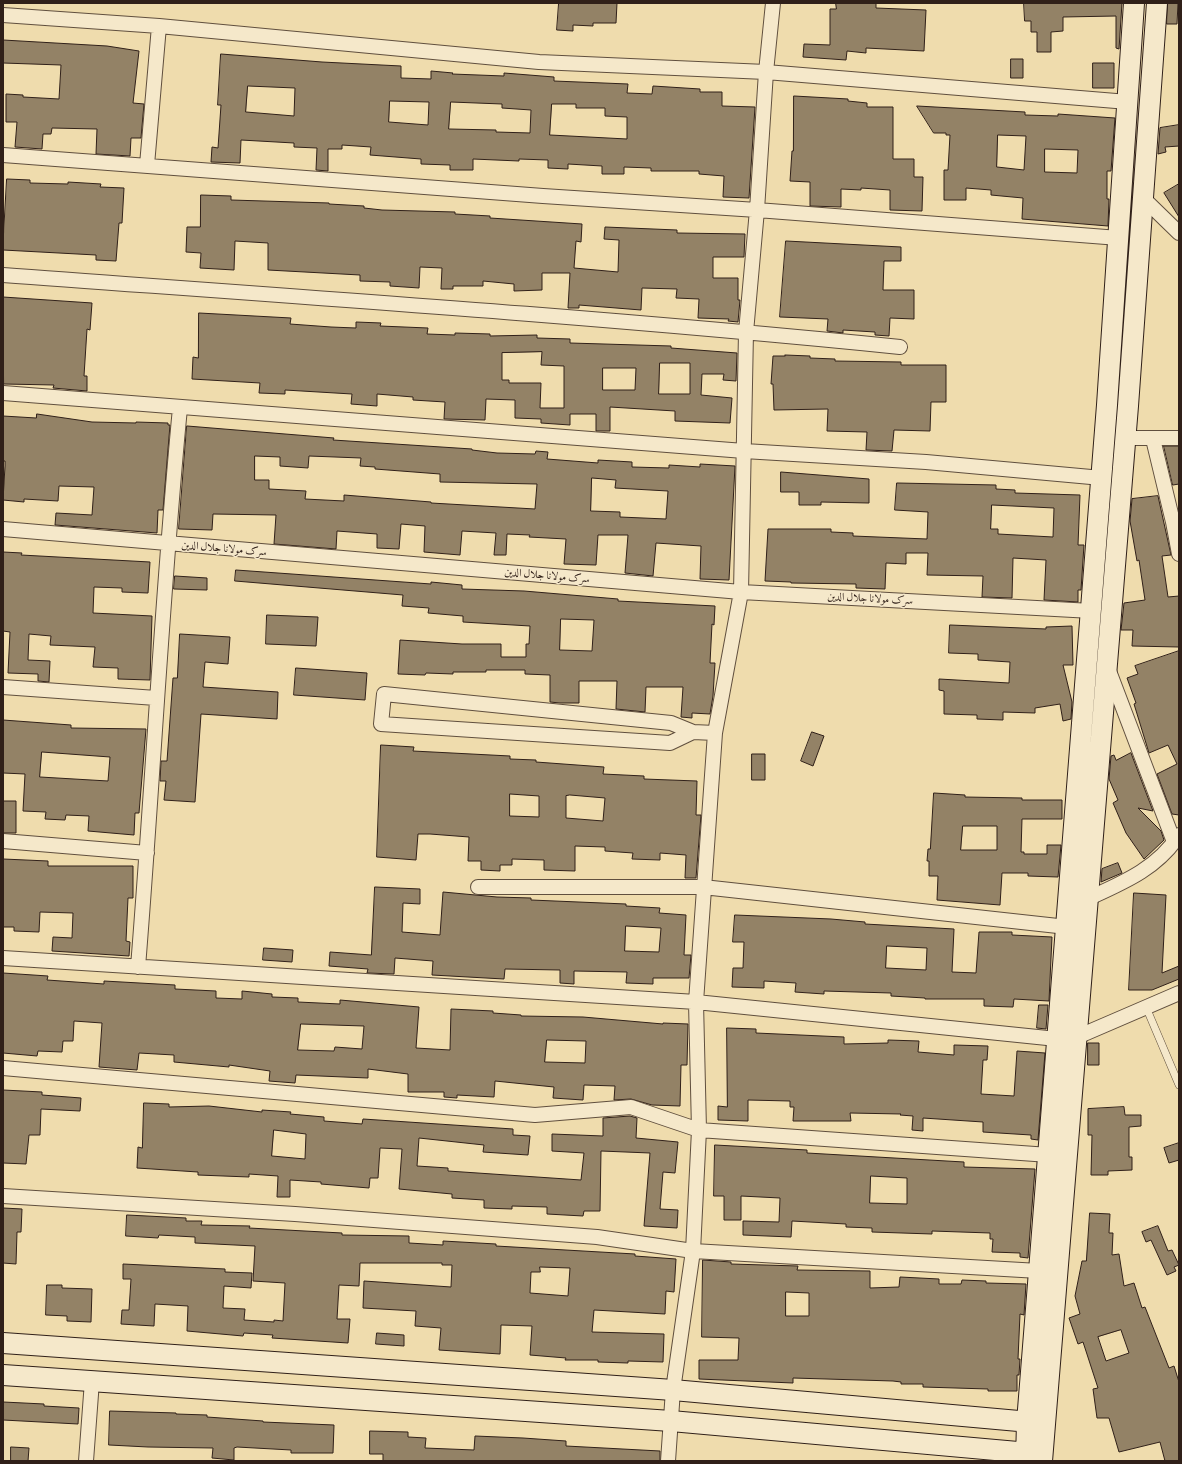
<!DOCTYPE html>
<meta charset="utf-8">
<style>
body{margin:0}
#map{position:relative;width:1182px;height:1464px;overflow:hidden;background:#efdcad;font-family:Alegreya,serif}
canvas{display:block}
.frame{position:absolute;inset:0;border:4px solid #302019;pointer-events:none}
</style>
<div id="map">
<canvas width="1182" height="1464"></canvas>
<div class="frame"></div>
</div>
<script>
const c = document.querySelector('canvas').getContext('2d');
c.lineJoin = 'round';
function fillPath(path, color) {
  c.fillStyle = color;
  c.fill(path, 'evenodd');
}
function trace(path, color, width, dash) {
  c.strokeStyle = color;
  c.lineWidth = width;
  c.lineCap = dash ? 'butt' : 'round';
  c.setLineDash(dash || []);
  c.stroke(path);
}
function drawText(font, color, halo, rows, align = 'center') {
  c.font = font + ' Alegreya,Amiri,serif';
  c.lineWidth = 3;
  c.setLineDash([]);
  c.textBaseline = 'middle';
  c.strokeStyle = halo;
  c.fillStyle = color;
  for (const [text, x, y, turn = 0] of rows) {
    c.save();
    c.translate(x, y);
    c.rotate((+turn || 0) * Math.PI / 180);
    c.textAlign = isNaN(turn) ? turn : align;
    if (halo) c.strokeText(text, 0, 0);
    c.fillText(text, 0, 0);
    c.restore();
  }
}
const building = new Path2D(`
 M559,3H617L616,23H593V26L573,25V31L557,30Z
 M836,3H876V8L926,10L924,51L866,48V53L847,51L846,60L803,57L804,44L830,45V9H836Z
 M1024,3H1122L1119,49L1116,48V16L1063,17V31L1051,32V52H1037V32H1031V21H1025Z
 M1168,3H1178L1177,24H1167Z
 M3,40L107,46L139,51L133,103L144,104L141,138H131L130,156L96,154L97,129L52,128L51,134H43L42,149L15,147L17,122H6V94L23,95V97L59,99L61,65L3,63Z
 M221,54L322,62L401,66V78L431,79V71L453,73L452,74L504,76V73L554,77V81L628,84L627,93L652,94L653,86L700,89V92H722V106L755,107L749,198L723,197L724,176L699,174V171H651V168L624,167V174H602V166L568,164V169L548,168V160L519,159V161L473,159V170H450V165L421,164V159L370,155L371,147L342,145V149H328V171L316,170L317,148L294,147V143L241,140L240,163L211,162L212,147L218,148L221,105H218ZM248,86L295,88L294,116L246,112ZM390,101L429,102L428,125L389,122ZM451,102L502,104V108L531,110L530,133L496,132V130L449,129ZM552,104H576V108H605V116L627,117V139L550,135Z
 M1011,59H1023V78H1011Z
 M1093,63H1114V88H1093Z
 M794,96L848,99V101L867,103V107H893V159H914V177H923L922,211L890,210V190L861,188V190L841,189V207L810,206V182L790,181L792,151H793Z
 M917,106L1025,112V115L1058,116V114L1115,118L1111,171H1107V199H1109L1108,226L1022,219L1023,198L991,195V190L966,188V200H944V170H948L950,135H946V133H934ZM998,135L1026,136L1024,170L997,167ZM1045,149L1078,150L1077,173L1045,172Z
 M1179,125V146L1165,147L1166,152L1158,154L1160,128Z
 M7,179L30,180V183L68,184V182L101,184L100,187L124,188L122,223H119L116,261L96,260V255L3,250Z
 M1179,184V217L1164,193Z
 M201,195L231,196V200L329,203V204L364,206V208L382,210L455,212V214L490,216V218L582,224L581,242L576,241L574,268L618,272L619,240L604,239L605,227L677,230V233L745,234L744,257H713V278H738V300H740L738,322L728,321L729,319L698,318L699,299L676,298L677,289L642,288L641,310L579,305V308H568L570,273H542V290L514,291V284L483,281V286H453V289H441L442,268L420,267L419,288L390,286V282L360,281V275L268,270V243L235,241L234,270L200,268L201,253L186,252L187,227H200Z
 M786,241L901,247V261H884L883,290H914V319L890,318L889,336L875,335V332L843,330V333L827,331L828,319L780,317Z
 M3,297L92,303L90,330L87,329L84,376H87V391L53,388L54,385L4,384Z
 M199,313L291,318L290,324L331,327L356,328V322L381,323L380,326L428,328L427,334L455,335V333L490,334V336L537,335V338L570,339V343L671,346V348L737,353L736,381L723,380L724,374H702L701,395L732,398L730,423L675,421V411L610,407V431H596V414H570V425L541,423V419L515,418V400L486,399L485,420L444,419L445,402L413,400V397L377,394V406L351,404L352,394L285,390V394L259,393L260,383L192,379L193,357L198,358ZM542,352L541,365L564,366V408H540L541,383H509V380H502V353ZM660,363H690V394H659ZM603,368H636L635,390H603Z
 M785,355L810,356V358L835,359V361L901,362V365H946V402H931L930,431L894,430L892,451L866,450L867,432L827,431L828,409L774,410L773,384H771L773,356H785Z
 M37,414L92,422L136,423V422L168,423V425H170L163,510H158L157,533L55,525L56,513L92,515L94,487L59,486L58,501L24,499V502L3,500L5,466V461H3V416L36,418Z
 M187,426L334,438L333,440L472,449V450L497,453L535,454L536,451L548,452L547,459L598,463V460L632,462V467L669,468V465L700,467V464L735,466L729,580L700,579L701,546L656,543L653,576L625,573L628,535H598L596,565L564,564L566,539L529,537L530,535L507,534L506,555H494L496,533L462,531L460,555L424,552L425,526L401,524L399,549L377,548V534L337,531L336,549L274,544L276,515L213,514L212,530L179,529ZM255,456L280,457V466L308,468L309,456L361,458L360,466L375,467V469L440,474V482L537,484L535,509L431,503V502L344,495V501L305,499L306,491L269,489V480H255ZM592,478L616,480L615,488L668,491L666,519L620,517V512L591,511Z
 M1164,446H1179V484L1173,485Z
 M781,472L869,479V503L821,502V505H799V492H781Z
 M897,483L996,485V489L1015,490V493L1080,495L1078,545H1084L1081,590H1078V602L1044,600L1046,560L1013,558L1012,598L982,597L983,576L927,575L928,553H906V564L886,563L885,589L856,588V584L791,583V582L765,581L768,529H831V532L853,533V536L927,539L928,512L895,510ZM992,505L1054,508L1053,537L998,534V529H991Z
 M1158,496L1171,555L1162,556L1168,597L1179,596V647L1132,646L1133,630H1121L1124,603L1145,600L1139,560L1137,561L1130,521L1132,499Z
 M3,552L22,553L21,555L150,562L148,593L122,592V588L94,587L93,613L152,616L150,680L118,679V668L93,667L95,647L50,645L51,636L29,634L28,660L50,661L49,682L38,681V674L8,673L10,632L3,631Z
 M236,570L431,584V582L462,585V589L524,591L618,599V601L715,606L714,625L712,624L710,663H715L713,696L710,714L692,713V718L681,717L683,687H646L645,712L616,709L617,681H579V703H560L550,702V675L525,674V670H486V672H453V674L426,673L425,675L398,674L400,640L462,644H501V657H526V644H529L530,626L463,622V616L428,613L429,608L402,606L403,595L235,581ZM561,619L594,620L592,651L560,650Z
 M175,576L207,578V590L174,589Z
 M267,615L318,617L316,646L266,644Z
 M950,625L1046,629V627L1072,626L1073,665H1063L1072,702L1071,719L1063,721L1060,704L1035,708V713L1003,712V720L977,719V715L944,714V691L939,690V679L1009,683L1010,662L978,660V654L949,653Z
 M180,634L230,637L228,664L205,662L203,687L278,692L277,719L201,714L195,802L164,800L166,781H160L161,761H167L173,678H177Z
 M1179,651V815L1172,814L1157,774L1177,764L1168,745L1149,753L1134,704L1136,703L1127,678L1138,674L1135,666Z
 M296,668L367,673L365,700L294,695Z
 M3,720L71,725V728L146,729L139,813H135L134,835L88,831L89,816L66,815L65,820L45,819L46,812L23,811L25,774L3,773ZM42,752L110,757L108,781L40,777Z
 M812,732L824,736L813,766L801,761Z
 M381,745L414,747L413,751L510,756V759L536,760V762L604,767L603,774L644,776V779L697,781L696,815H701L696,878H685L686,855L660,853V860L632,859L633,853L605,851V847L575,846V871L544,870V860L512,859V865H500V871L481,870V861H468L469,837L430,834H418L416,860L377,857ZM510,794L539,796V817L510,816ZM570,795L605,798L603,821L566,818V796Z
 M1131,753L1153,811L1138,808L1161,831L1164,840L1144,859L1126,833L1113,803L1118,800L1109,779L1111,756L1114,755L1116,760Z
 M752,754H765V780H752Z
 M934,793L965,795V797L1022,798V800H1062V819H1022L1021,852H1024V854H1047V845H1061L1058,877L1028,876V873H1002L1000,905L937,900L938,876H929V861H927L928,849H930ZM963,826H997V850H961Z
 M3,801H16V833H3Z
 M3,859L48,861V866H133V898H128L126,941L130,942L129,956L52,951L53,937L72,938L73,913L40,912L39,932L14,931V927H3Z
 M1118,863L1122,873L1101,882L1102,869Z
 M375,887L420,889V904L403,903L402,932L440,935L443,892L497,897L531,898V900L626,904V906L660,908L659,913L686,915L684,955H691L689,978H653V984L626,983L627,972L574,971V984L560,983V970L505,969L504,979L432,975L433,961L395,958L394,974L367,973L368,969L329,966L330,952L371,955ZM626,926L661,928L659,952L625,951Z
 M1134,893L1166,895L1162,973L1179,966V979L1152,990H1129Z
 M735,915L831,919L865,922V924L954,929L952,972L976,973L979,932H1012V935L1052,937L1049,1001L1014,999L1013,1007L984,1006V999H925V998L891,996V993L857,992L824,991V994L795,992L796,983L764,981V988L732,987L733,968H743L744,942H733ZM887,946L927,948L926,970L886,968Z
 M264,948L293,950L292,962L263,960Z
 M3,973L48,976L47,980L104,984V981L175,985V989L216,991V998L242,999V991L272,994V997L298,998V1002L340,1004V1000L419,1007L416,1048L450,1050L451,1009L493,1011V1013L521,1015V1016L583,1017L663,1024V1023L688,1024L687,1065H681L680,1106L652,1105L631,1099L614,1100L615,1086L584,1085L583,1100L553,1098L554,1087L495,1081L494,1097L457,1095V1098L444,1097V1092H408V1074L368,1069V1078L296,1075L295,1083L269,1081L270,1071L229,1065V1067L174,1062V1055L139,1053L137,1070L99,1067L102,1023L74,1021L73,1041H63L62,1052L38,1051L37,1056L3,1053ZM301,1024L364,1026L362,1049L335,1047L334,1051L298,1050ZM547,1040L586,1041L585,1063L545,1062Z
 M1039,1005H1048L1046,1029L1037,1028Z
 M727,1028L756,1029V1033L844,1037V1044L888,1043V1040L919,1041L918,1052L954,1055V1045L988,1046L987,1060H983L981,1094L1014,1096L1017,1051L1045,1053L1038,1140L1031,1139V1135L983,1132V1122L923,1118V1131L912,1130L913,1116L900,1115L901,1114L850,1113L851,1121H793L794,1107H790V1101L748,1100V1121L718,1120V1106L727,1107Z
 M1088,1043H1099V1065H1088Z
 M3,1090L42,1092V1095L81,1098L80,1111L41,1109L40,1135H29L26,1164L3,1163Z
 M144,1103L169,1104V1107L209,1106L262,1112V1110L291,1112L290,1114L324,1117V1121L362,1124L363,1119L513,1129V1135L530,1136L528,1155L483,1152L484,1145L419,1138L417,1166L448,1168V1171L581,1180L584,1153L552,1151V1134L603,1136V1118L630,1116L637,1118L636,1138L678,1142L675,1173L663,1172L660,1209L678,1210L677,1228L644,1226L650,1153L601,1151L600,1211H584L583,1216L547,1214V1207L512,1206V1209L484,1208V1200L452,1198V1194L399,1189L402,1149L380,1148L378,1178H370L369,1188L321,1184V1182L290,1180V1197H277L278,1176L249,1174V1177L198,1175V1172L137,1168L138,1147L142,1148ZM274,1130L306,1134L305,1159L272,1156Z
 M1124,1107L1125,1115H1141V1126L1129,1127V1157H1132V1170L1108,1171V1175H1091L1092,1135H1088V1109Z
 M1179,1143V1160L1169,1163L1164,1148Z
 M715,1145L807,1150V1153L964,1162V1167L1035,1169L1028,1258L1020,1257V1253L992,1252L993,1239H990V1233L932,1231V1234L872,1232V1228L846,1227V1224L792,1221L791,1237L743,1235V1221L779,1222L780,1198L741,1196V1220H724V1196H714ZM871,1176L907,1178V1204L870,1203Z
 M3,1208L22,1209L21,1232H17L16,1264L3,1263Z
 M1090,1213L1110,1214L1109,1233H1113L1112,1255L1119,1254L1124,1286L1134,1283L1142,1308L1145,1307L1169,1368L1174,1366L1179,1382V1461H1165L1160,1442L1119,1452L1109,1418H1097L1093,1389L1098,1388L1083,1342L1078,1344L1069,1318L1080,1314L1075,1296L1082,1261H1086ZM1121,1330L1129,1353L1106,1361L1098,1337Z
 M127,1215L186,1218V1221H202L201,1225L250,1226L249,1228L342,1233V1235L409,1236V1243L443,1245V1241L496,1244V1246L635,1254V1256L676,1259L674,1292L666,1291L665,1314L594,1310L592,1332L664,1334L663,1362L628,1361V1363L598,1362V1360H565L566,1358L530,1355L532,1326L501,1325L500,1354L439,1350L441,1328L415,1326L416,1311L363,1308L364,1281L451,1287L452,1265H442V1263H360L359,1286L339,1285L337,1319H350L348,1343L272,1338L273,1335L244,1333L243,1336L187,1331L188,1306L155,1304L154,1326L121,1324L122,1310H129L131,1279H123V1264L225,1269V1272L252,1273L251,1288L224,1286L223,1308L245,1309L244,1320L274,1322V1320L283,1321L285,1283L253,1281L255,1246L195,1243V1237L159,1235L158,1238L126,1236ZM540,1267L570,1268L568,1296L530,1293L531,1272H540Z
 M1158,1226L1168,1251L1172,1250L1179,1265L1174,1267L1176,1271L1167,1275L1151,1240L1146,1242L1142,1232Z
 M703,1260L731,1262V1264L798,1266L797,1270L870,1271V1288L899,1287L900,1277L939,1279V1284H961L962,1280L986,1281V1283L1026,1284L1024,1315L1020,1314L1018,1359H1020L1019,1375H1017V1391H988V1389L923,1387V1384H901V1382L893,1381L793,1378V1383L699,1379V1360H738L739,1338L702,1337ZM786,1292L809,1293V1316H786Z
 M47,1285H62V1288L92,1289L91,1322L67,1321V1316L46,1315Z
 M377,1333L404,1335V1346L376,1344Z
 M3,1402L44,1404V1406L79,1408L78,1424L3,1420Z
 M110,1411L176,1413V1414L207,1415V1417L263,1421V1422L334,1425L333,1453H291V1450L237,1447L234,1448V1460L212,1458L213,1448L148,1447L109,1445Z
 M370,1431L408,1432V1437L426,1438L425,1448L474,1450L475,1436L523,1438L566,1441V1446L660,1451V1461H383V1454H370Z
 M11,1447L29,1448L28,1461H11Z`);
const lane = new Path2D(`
 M1146,1007L1179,1085`);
const street = new Path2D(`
 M3,15L159,26L539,62L766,72L1128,102
 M3,155L543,196L757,210L1119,238
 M147,165L159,26
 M1143,198L1179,233
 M3,275C302,297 601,317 900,347
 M3,393L744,451L926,462L1102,478
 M1125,438H1179
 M1153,439L1173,522L1179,554
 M3,529L741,592L1092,611
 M1109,671L1174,842
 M3,687L156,698
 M693,732L670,743L381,724L384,694L671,723L693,732L715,733
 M3,841L147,853
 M478,887H703L1067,927
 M1087,899C1122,883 1157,869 1179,835
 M3,958L696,1002L1057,1039
 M138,967C153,781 162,594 180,408
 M1077,1037L1179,993
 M3,1068L535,1115L631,1107L699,1130L1049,1155
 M3,1196L295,1214L597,1237L693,1251L1039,1271
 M86,1461L92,1381
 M668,1461L673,1390L693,1251L699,1130L696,1002L715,733L741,592L746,332L757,210L766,72L773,3`);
const secondary = new Path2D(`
 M3,1343L673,1390L1041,1423
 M3,1375L671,1421L1040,1454
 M1026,1461L1027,1422L1039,1271L1107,405L1134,3
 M1042,1461L1128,406L1157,3`);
const streetNames = [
 ["سرک مولانا جلال الدین",224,549,5],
 ["سرک مولانا جلال الدین",547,576,5],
 ["سرک مولانا جلال الدین",870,599,3]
];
fillPath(building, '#938266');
trace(building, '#302019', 1);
trace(lane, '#604f3e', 8);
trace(street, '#604f3e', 16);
trace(secondary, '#302019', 22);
trace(lane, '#f5e8ca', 7);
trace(street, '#f5e8ca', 14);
trace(secondary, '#f5e8ca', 20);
drawText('11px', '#302019', '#f5e8ca', streetNames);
</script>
